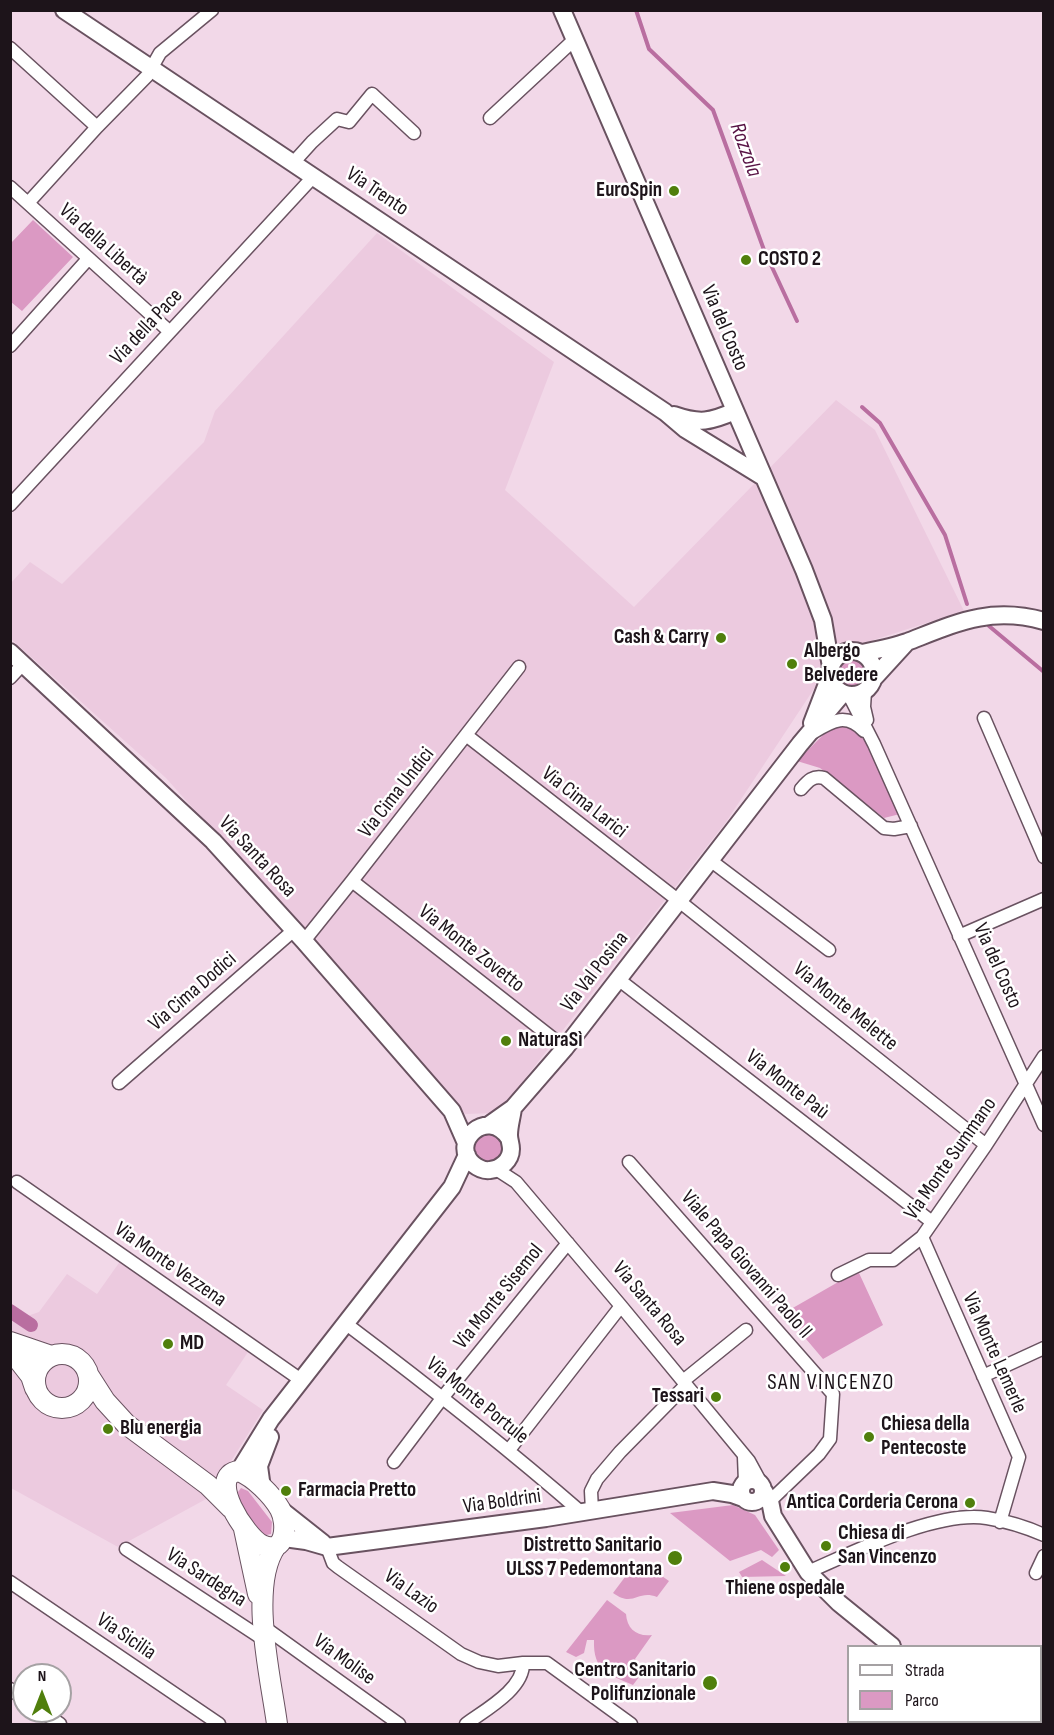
<!DOCTYPE html>
<meta charset="utf-8">
<style>
body{margin:0}
#map{position:relative;width:1054px;height:1735px;overflow:hidden;background:#f2d8e8;font-family:"Sofia Sans Condensed",sans-serif}
canvas{display:block}
.frame{position:absolute;inset:0;border:12px solid #1d141a;pointer-events:none}
.legend{position:absolute;left:847px;top:1645px;width:195px;height:78px;box-sizing:border-box;background:#fff;border:2px solid #a5a1a3;margin:0;padding:8px 10px;list-style:none;font-size:18px;color:#1d141a}
.legend li{display:flex;align-items:center;gap:12px;height:30px}
.legend b{width:30px;border:2px solid #a5a1a3}
.north{position:absolute;left:12px;top:1663px;width:60px;height:60px;box-sizing:border-box;background:#fff;border:2px solid #a5a1a3;border-radius:50%;rotate:0deg;font-size:16px;font-weight:700;line-height:24px;text-align:center;color:#1d141a}
.north::after{content:'';display:block;margin:auto;width:21px;height:27px;background:#507f0c;clip-path:polygon(50% 0,100% 100%,50% 72%,0 100%)}
</style>
<div id="map">
<canvas width="1054" height="1735"></canvas>
<div class="frame"></div>
<ul class="legend">
<li><b style="height:8px;background:#fff"></b>Strada</li>
<li><b style="height:16px;background:#db99c3"></b>Parco</li>
</ul>
<div class="north">N</div>
</div>
<script>
const c = document.querySelector('canvas').getContext('2d');
c.lineJoin = 'round';
function fillPath(path, color) {
  c.fillStyle = color;
  c.fill(path, 'evenodd');
}
function trace(path, color, width, dash) {
  c.strokeStyle = color;
  c.lineWidth = width;
  c.lineCap = dash ? 'butt' : 'round';
  c.setLineDash(dash || []);
  c.stroke(path);
}
function drawText(font, color, halo, rows, align = 'center') {
  c.font = font + ' "Sofia Sans Condensed",sans-serif';
  c.lineWidth = 5;
  c.setLineDash([]);
  c.textBaseline = 'middle';
  c.strokeStyle = halo;
  c.fillStyle = color;
  for (const [text, x, y, turn = 0] of rows) {
    c.save();
    c.translate(x, y);
    c.rotate((+turn || 0) * Math.PI / 180);
    c.textAlign = isNaN(turn) ? turn : align;
    if (halo) c.strokeText(text, 0, 0);
    c.fillText(text, 0, 0);
    c.restore();
  }
}
const built = new Path2D(`
 M377,233L554,362L505,490L634,607L836,400L875,430L964,611L839,651L726,822L498,1113L465,1114L166,778L11,639V583L30,562L62,584L204,442L215,411Z
 M121,1260L250,1349L226,1385L263,1410L208,1498L118,1547L11,1488L10,1322L39,1312L67,1274L97,1294Z`);
const green = new Path2D(`
 M33,220L73,257L22,311L11,302V243Z
 M839 674a14 14 0 1 1 28 0a14 14 0 1 1-28 0Z
 M842,722L861,733L900,814L884,818L820,768L797,761L832,726Z
 M483,1130L501,1136C502,1140 504,1146 503,1150C501,1166 469,1168 474,1137Z
 M859,1273L883,1325L823,1359L784,1313L840,1281Z
 M241,1488L248,1491L272,1522L271,1534L262,1536C253,1526 239,1506 238,1492Z
 M733,1505L755,1515L779,1550L772,1557L761,1550L730,1561L670,1513Z
 M762,1560L786,1576L742,1577L739,1572Z
 M643,1563L669,1581L657,1597C637,1589 634,1608 613,1593L625,1577Z
 M607,1600L626,1614C627,1629 637,1637 652,1635L635,1659L639,1664L637,1667L642,1673L633,1685C608,1674 593,1671 594,1640H587L584,1653L576,1657L566,1652Z`);
const stream = new Path2D(`
 M636,10L649,49L713,110L764,250L797,321
 M862,407L880,423L945,535L967,604
 M989,626L1044,672`);
const canal = new Path2D(`
 M10,1311L31,1325`);
const street = new Path2D(`
 M10,48L97,127
 M490,118L575,39
 M293,163L312,142L337,119L349,122L372,94L414,133
 M10,187L169,331
 M28,203L97,127L147,76L160,53L212,10
 M10,346L88,259
 M10,505L313,177
 M10,678L23,664
 M865,691L864,707L867,720
 M849,695L874,744L1044,1125
 M984,718L1044,857
 M814,732C833,720 847,713 864,731
 M466,735L679,901L986,1145
 M801,789C808,781 813,775 824,778L884,828L894,829L911,826
 M710,860L829,950
 M352,881L565,1048
 M959,936L1044,899
 M304,941L352,881L519,667
 M618,979L932,1222
 M119,1083L294,930
 M629,1162L833,1394L830,1439L819,1454L770,1501
 M496,1169L516,1182L621,1306L749,1461L762,1485
 M17,1182L301,1380
 M922,1237L1019,1457L1000,1522
 M838,1275L869,1260H893L922,1237L986,1145L1044,1056
 M345,1323C426,1384 505,1446 582,1513
 M983,1376L1044,1348
 M683,1381L746,1330
 M509,1450L621,1306
 M744,1457L745,1482
 M394,1462L443,1397L568,1243
 M592,1511L591,1491L597,1479L620,1452L686,1385
 M327,1547L333,1563L338,1567L461,1654L479,1662L498,1666L523,1663H547L631,1724
 M126,1549L266,1641
 M808,1572C854,1552 937,1510 987,1518C1006,1521 1026,1527 1044,1535
 M1036,1573L1044,1556
 M10,1582L219,1724
 M264,1627L399,1724
 M10,1689L24,1699
 M1040,1710L1044,1702
 M41,1711L60,1724
 M466,1724C485,1710 524,1689 523,1663`);
const secondary = new Path2D(`
 M64,10L665,412L685,429L763,477
 M562,10L804,570L823,620L831,667
 M674,415C700,424 710,422 735,411
 M830 673a22 22 0 1 1 44 0a22 22 0 1 1-44 0Z
 M10,652L213,841L304,941L452,1111L466,1143
 M862,653C877,650 893,647 907,642C956,623 990,606 1044,621
 M874,678L906,643
 M812,723L830,676
 M489,1125L513,1108L565,1048L800,744L843,693
 M509,1138C487,1106 449,1143 473,1164C478,1168 484,1171 490,1170C501,1169 511,1160 511,1149C511,1144 509,1140 509,1135C509,1126 512,1117 513,1108
 M239,1471L271,1419L452,1187L467,1155
 M741 1491a11 11 0 1 1 22 0a11 11 0 1 1-22 0Z
 M262,1488L259,1466L270,1437
 M764,1491L770,1501L773,1516L808,1572L839,1603L892,1646
 M280,1509L323,1543
 M284,1538L306,1541L327,1547L546,1518L713,1491L732,1494L743,1498
 M1023,1722L1030,1724`);
const primary = new Path2D(`
 M10,1342L51,1356
 M10,1349L31,1376L35,1388
 M35 1381a27 27 0 1 1 54 0a27 27 0 1 1-54 0Z
 M89,1376L105,1401L126,1424L208,1485L231,1508
 M239,1471C254,1477 272,1495 280,1509C288,1524 286,1556 262,1545C246,1538 205,1475 239,1471Z
 M244,1529L258,1594
 M276,1546C248,1586 271,1678 277,1724`);
const markers = [
 [674,191,6,"#507f0c"],
 [746,260,6,"#507f0c"],
 [721,638,6,"#507f0c"],
 [792,664,6,"#507f0c"],
 [506,1041,6,"#507f0c"],
 [168,1344,6,"#507f0c"],
 [716,1397,6,"#507f0c"],
 [108,1429,6,"#507f0c"],
 [869,1437,6,"#507f0c"],
 [286,1491,6,"#507f0c"],
 [970,1503,6,"#507f0c"],
 [826,1546,6,"#507f0c"],
 [675,1558,8,"#507f0c"],
 [785,1567,6,"#507f0c"],
 [710,1683,8,"#507f0c"]
];
const poiNames = [
 ["EuroSpin",662,191,"right"],
 ["COSTO 2",758,260],
 ["Cash & Carry",709,638,"right"],
 ["Albergo",804,652],
 ["Belvedere",804,676],
 ["NaturaSì",518,1041],
 ["MD",180,1344],
 ["Tessari",704,1397,"right"],
 ["Chiesa della",881,1425],
 ["Pentecoste",881,1449],
 ["Blu energia",120,1429],
 ["Farmacia Pretto",298,1491],
 ["Antica Corderia Cerona",958,1503,"right"],
 ["Chiesa di",838,1534],
 ["San Vincenzo",838,1558],
 ["Distretto Sanitario",662,1546,"right"],
 ["ULSS 7 Pedemontana",662,1570,"right"],
 ["Thiene ospedale",785,1589,"center"],
 ["Centro Sanitario",696,1671,"right"],
 ["Polifunzionale",696,1695,"right"]
];
const streetNames = [
 ["Via Trento",377,192,34],
 ["Via della Libertà",103,245,42],
 ["Via della Pace",147,327,-47],
 ["Via del Costo",724,328,67],
 ["Via Cima Undici",397,793,-52],
 ["Via Cima Larici",584,803,38],
 ["Via Santa Rosa",257,857,47],
 ["Via Monte Zovetto",471,949,38],
 ["Via del Costo",997,966,66],
 ["Via Val Posina",595,972,-52],
 ["Via Cima Dodici",193,992,-41],
 ["Via Monte Melette",845,1007,39],
 ["Via Monte Paù",787,1085,38],
 ["Via Monte Summano",951,1159,-55],
 ["Via Monte Vezzena",170,1265,35],
 ["Viale Papa Giovanni Paolo II",746,1265,49],
 ["Via Monte Sisemol",499,1297,-51],
 ["Via Santa Rosa",649,1304,50],
 ["Via Monte Lemerle",994,1353,66],
 ["Via Monte Portule",477,1401,39],
 ["Via Boldrini",502,1502,-8],
 ["Via Sardegna",206,1578,33],
 ["Via Lazio",411,1592,35],
 ["Via Sicilia",126,1637,34],
 ["Via Molise",344,1660,36]
];
const waterNames = [
 ["Rozzola",745,150,70]
];
const neighbourhoodNames = [
 ["SAN VINCENZO",831,1383]
];
fillPath(built, '#eccadf');
fillPath(green, '#db99c3');
trace(stream, '#b96ea0', 4);
trace(canal, '#b96ea0', 14);
trace(street, '#695260', 15);
trace(secondary, '#695260', 20);
trace(primary, '#695260', 22);
trace(street, '#fff', 12);
trace(secondary, '#fff', 16);
trace(primary, '#fff', 20);
for (const [x, y, r, color] of markers) {
  const dot = new Path2D();
  dot.arc(x, y, r, 0, 2 * Math.PI);
  c.fillStyle = color;
  c.fill(dot);
  trace(dot, '#fff', 2);
}
drawText('bold 21px', '#1d141a', '#fff', poiNames, 'left');
drawText('21px', '#1d141a', '#fff', streetNames);
drawText('italic 22px', '#571244', '#fff', waterNames);
c.letterSpacing = '1.5px';
drawText('22px', '#1d141a', '#fff', neighbourhoodNames);
c.letterSpacing = '0px';
</script>
